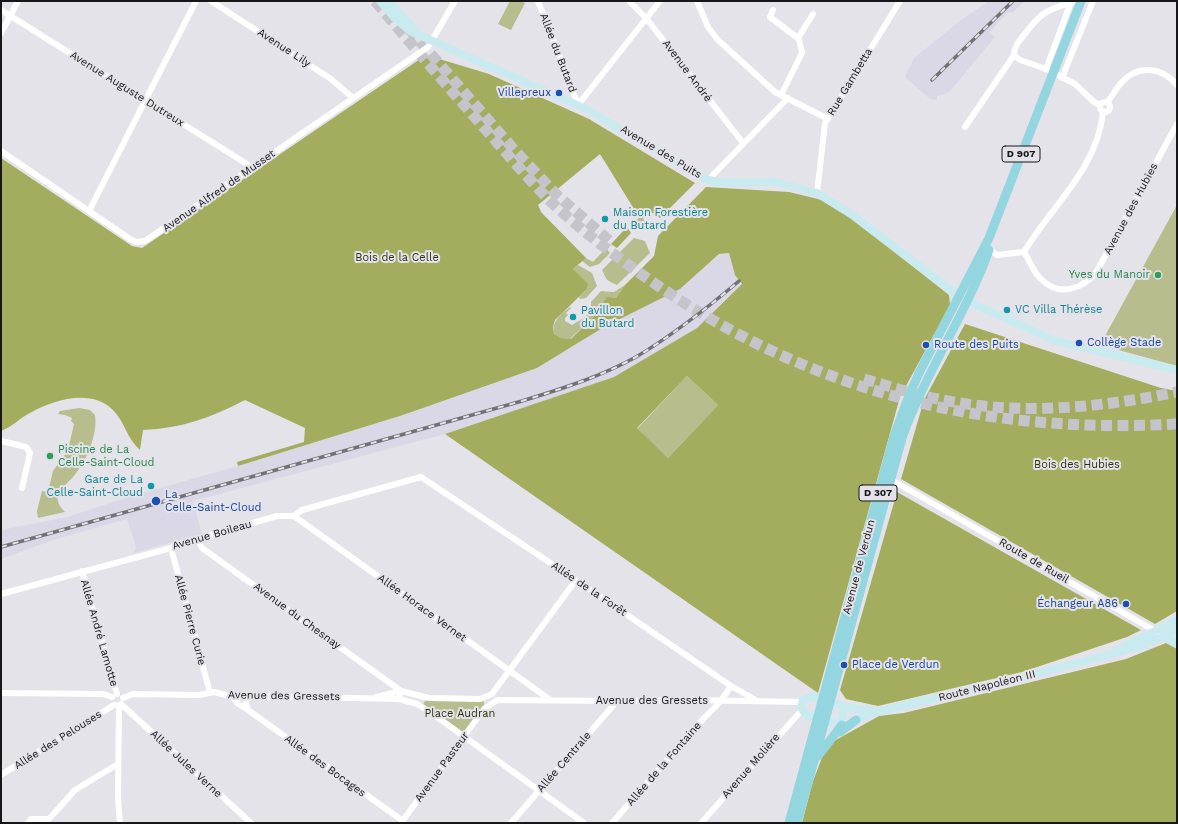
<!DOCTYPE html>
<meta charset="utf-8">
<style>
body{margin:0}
#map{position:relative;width:1178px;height:824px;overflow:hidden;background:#e4e3ea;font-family:"Work Sans",sans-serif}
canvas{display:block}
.frame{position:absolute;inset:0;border:2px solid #171619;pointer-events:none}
</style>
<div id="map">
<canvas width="1178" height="824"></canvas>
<div class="frame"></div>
</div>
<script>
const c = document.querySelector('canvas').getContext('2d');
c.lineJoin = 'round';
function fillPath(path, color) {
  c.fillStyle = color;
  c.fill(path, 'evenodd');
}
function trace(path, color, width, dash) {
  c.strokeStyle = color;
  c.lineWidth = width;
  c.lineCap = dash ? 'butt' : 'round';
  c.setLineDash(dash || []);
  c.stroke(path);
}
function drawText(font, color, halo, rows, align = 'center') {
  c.font = font + ' "Work Sans",sans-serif';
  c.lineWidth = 4;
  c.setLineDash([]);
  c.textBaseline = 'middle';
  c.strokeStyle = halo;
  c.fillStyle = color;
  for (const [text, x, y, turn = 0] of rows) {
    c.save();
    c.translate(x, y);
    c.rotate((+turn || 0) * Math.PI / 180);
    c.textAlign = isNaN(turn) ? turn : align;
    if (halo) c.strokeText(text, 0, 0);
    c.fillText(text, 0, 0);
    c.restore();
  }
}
const built = new Path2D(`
 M989,1H1025L1012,13L1009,12L1004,17L990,32L995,37L952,89L947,93L937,96V100L930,99L905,77L914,58L961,20Z
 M729,253L735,275L742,284L697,328L614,377L445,434L193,501L202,534L133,553L136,547L127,519L56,539L1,559V530L67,517L135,495L238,466L403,415L537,368L604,327L680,289L720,254Z`);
const green = new Path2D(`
 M510,1H521L525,3L511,30L498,24Z
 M1177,205V366L1100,345Z
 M643,215L645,228L636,229L631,224Z
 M634,238L645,241L650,253L617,285C605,279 608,282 602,270Z
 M606,248L610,253L599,264L590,267L582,261L586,258L593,262Z
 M578,265L592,273L597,286L586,298L580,299L579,297L586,290L573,269Z
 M625,285L616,298H607L595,315L570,339L561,338L554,334C552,321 560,315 570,307L571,308L566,313L568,315L565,318V321L572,325L582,319H583L591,311V302L601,291L614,292Z
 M687,376L718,405L668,458L637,429Z
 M79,408L90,410L95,415C98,435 86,461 74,476C69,482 62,487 59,493C55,500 60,507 65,512L38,518L37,511L42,491L48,492L53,471L68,450L74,424L71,421L72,418L65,415L58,414L60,411Z
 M429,698L480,699L484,702V709L464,737L423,707L424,702Z`);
const forest = new Path2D(`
 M426,55L489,74L589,119L695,183L660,218L650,211L639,217L600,154L538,205L541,212L586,258L573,269L588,284L586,290L555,320L553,327L554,334L561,338L571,339L595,315L607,297L616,298L625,285L654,256L658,236L706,187L789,192L818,199L830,203L855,221L949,295L950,305L900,397L818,693L445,434L614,377L697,328L742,284L735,275L729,253L719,254L680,289L604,327L537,368L403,415L238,466L237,462L304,442L305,428L245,400C210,418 183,428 143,430L140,450C127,439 125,422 113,410C91,388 53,400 30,413C20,418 12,427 1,431V158L132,246L142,248ZM687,376L718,405L668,458L637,428Z
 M627,227L631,233L617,248L611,244Z
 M965,324L1161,388L1177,391V611L1155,624L901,479L924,400Z
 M897,492L1141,630L1127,637L1022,672L878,706L846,699L840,690Z
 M1166,643L1177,649V823H802L813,781L827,745L879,716L904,713L1126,659Z`);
const highwayTunnel = new Path2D(`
 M375,1C412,45 449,88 487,131C507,154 527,177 548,199C575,225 606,249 637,271C800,389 977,435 1177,424
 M409,29L517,153L557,195L613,244
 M864,379C889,386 913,394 938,399C1018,416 1098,408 1177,392`);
const street = new Path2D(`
 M211,1L331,79L353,98
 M538,1L578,105L660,1
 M629,1L646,18L743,143
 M697,1L708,27L717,39L775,92L828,119
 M1076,1C1048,9 1041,12 1024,35C1019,41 1014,47 1014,55L1020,60L1046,69L1075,84L1094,102L1100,105
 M1,10L247,164L251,169
 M773,10L770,17L799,39L802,53L781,95
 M1,33L18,1
 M798,38L813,14
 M1046,69L1071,2
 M1062,78L1093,1
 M1100 107a5 5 0 1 1 10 0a5 5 0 1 1-10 0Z
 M1107,102C1113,96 1116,88 1122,82C1138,64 1162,67 1177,85
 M965,127L1014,55
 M1,151L130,239L136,242L145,241L428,47L455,1
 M708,180L788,98
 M817,193L825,123L900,1
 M89,211L196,1
 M989,249L997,255L1024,252
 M1024,252C1030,261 1033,272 1041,279C1058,297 1083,290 1097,271L1177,124
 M1024,252C1052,205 1097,170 1103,112
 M1,441L26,447L30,453L22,488
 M890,479L1157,632
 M294,516L549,699
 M197,539L202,548L401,691L399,699
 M171,548L210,693
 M82,571L117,694
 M1,594L171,548L197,539L277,516H294L302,510L421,477L576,580L731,686L756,700
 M1,693L103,694L112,697
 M233,697L237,703L248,710L246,704L247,696
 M376,697L401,691L429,698L480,699L492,694L576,580
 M123,698L133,694L199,695L214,692L233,697L250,696L399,699L417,704L430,712L584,823
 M121,704L251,823
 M119,705L118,798L120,823
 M248,710L403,821
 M1,775L114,705
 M28,823L31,819H49L75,790L118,764
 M401,823L484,709L497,700L617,701L696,700L802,702
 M511,823L617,701
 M612,823L704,718L720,702L731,686
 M701,823L802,710`);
const secondary = new Path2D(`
 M380,1L395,18L410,31L588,110L705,179L722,183L775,182L817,193L851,214L952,291L967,301L1056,341L1177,370
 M388,1L416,31
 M1165,637L1177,644
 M1116,650L1177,620
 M851,722L877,712L1021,678L1142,646L1177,630
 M842,725L817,719L805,714L801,707L803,700L813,696L850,708L877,712
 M842,725L843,706`);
const primary = new Path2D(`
 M840,732L856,720
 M818,756L842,725
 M789,823L894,436L908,398L919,373L989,238L1081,1
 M797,823L902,438C925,373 966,315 989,250`);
const rail = new Path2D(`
 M932,80L1013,1
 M1,547L522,401C561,389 600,377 636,357C673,335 706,309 739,281`);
const markers = [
 [559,93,4,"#1a4fb4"],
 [605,219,4,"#0f9aa8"],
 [1158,275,4,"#2e9e5b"],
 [1007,310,4,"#0f9aa8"],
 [573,317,4,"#0f9aa8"],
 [1079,343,4,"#1a4fb4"],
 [926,345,4,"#1a4fb4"],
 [50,456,4,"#2e9e5b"],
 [151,486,4,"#0f9aa8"],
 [156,501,5,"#1a4fb4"],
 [1126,604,4,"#1a4fb4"],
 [844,665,4,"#1a4fb4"]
];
const shields = [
 [1021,154,38],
 [878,493,38]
];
const shieldNames = [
 ["D 907",1021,154],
 ["D 307",878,493]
];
const streetNames = [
 ["Avenue Lily",284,48,33],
 ["Allée du Butard",558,53,69],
 ["Avenue André",687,71,53],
 ["Rue Gambetta",850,82,-59],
 ["Avenue Auguste Dutreux",127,89,32],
 ["Avenue des Puits",661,152,31],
 ["Avenue Alfred de Musset",219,191,-35],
 ["Avenue des Hubies",1131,209,-62],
 ["Avenue Boileau",212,535,-16],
 ["Route de Rueil",1034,561,30],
 ["Avenue de Verdun",859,567,-75],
 ["Allée de la Forêt",589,589,34],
 ["Allée Horace Vernet",422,608,36],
 ["Avenue du Chesnay",297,616,36],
 ["Allée Pierre Curie",190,620,75],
 ["Allée André Lamotte",99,633,74],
 ["Route Napoléon III",987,686,-14],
 ["Avenue des Gressets",284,696,1],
 ["Avenue des Gressets",652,701],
 ["Allée des Pelouses",58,740,-32],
 ["Allée Centrale",564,762,-49],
 ["Allée Jules Verne",186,764,43],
 ["Allée de la Fontaine",664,764,-49],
 ["Allée des Bocages",325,766,36],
 ["Avenue Molière",751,766,-49],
 ["Avenue Pasteur",442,767,-54]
];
const transitNames = [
 ["Villepreux",551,93,"right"],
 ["Collège Stade",1087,343],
 ["Route des Puits",934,345],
 ["La",165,495],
 ["Celle-Saint-Cloud",165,508],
 ["Échangeur A86",1118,604,"right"],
 ["Place de Verdun",852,665]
];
const cultureNames = [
 ["Maison Forestière",613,213],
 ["du Butard",613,226],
 ["VC Villa Thérèse",1015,310],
 ["Pavillon",581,311],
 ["du Butard",581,324],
 ["Gare de La",143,480,"right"],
 ["Celle-Saint-Cloud",143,493,"right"]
];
const parkNames = [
 ["Bois de la Celle",397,258],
 ["Bois des Hubies",1077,465],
 ["Place Audran",460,714]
];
const leisureNames = [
 ["Yves du Manoir",1150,275],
 ["Piscine de La",58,450,"left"],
 ["Celle-Saint-Cloud",58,463,"left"]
];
fillPath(built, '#dad8e6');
fillPath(green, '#b7bd8c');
fillPath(forest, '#a4ac5e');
trace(highwayTunnel, '#c5c4cb', 11, [11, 5.5]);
trace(street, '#fff', 6);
trace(secondary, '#c9ebef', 8);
trace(primary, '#94d6df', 9);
trace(rail, '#727176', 3.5);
trace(rail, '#e4e3ea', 2, [6]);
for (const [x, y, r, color] of markers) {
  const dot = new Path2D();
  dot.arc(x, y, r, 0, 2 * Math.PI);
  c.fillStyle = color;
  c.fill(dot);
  trace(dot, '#e4e3ea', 1.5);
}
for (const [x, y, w] of shields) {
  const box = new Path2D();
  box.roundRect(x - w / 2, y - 8, w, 16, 3);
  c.fillStyle = '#e4e3ea';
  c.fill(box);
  trace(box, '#171619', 1);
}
drawText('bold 10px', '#171619', null, shieldNames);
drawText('11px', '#171619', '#e4e3ea', streetNames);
drawText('11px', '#164399', '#e4e3ea', transitNames, 'left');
drawText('11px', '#0d838f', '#e4e3ea', cultureNames, 'left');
drawText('11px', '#2d300d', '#e4e3ea', parkNames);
drawText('11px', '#27864d', '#e4e3ea', leisureNames, 'right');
</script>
